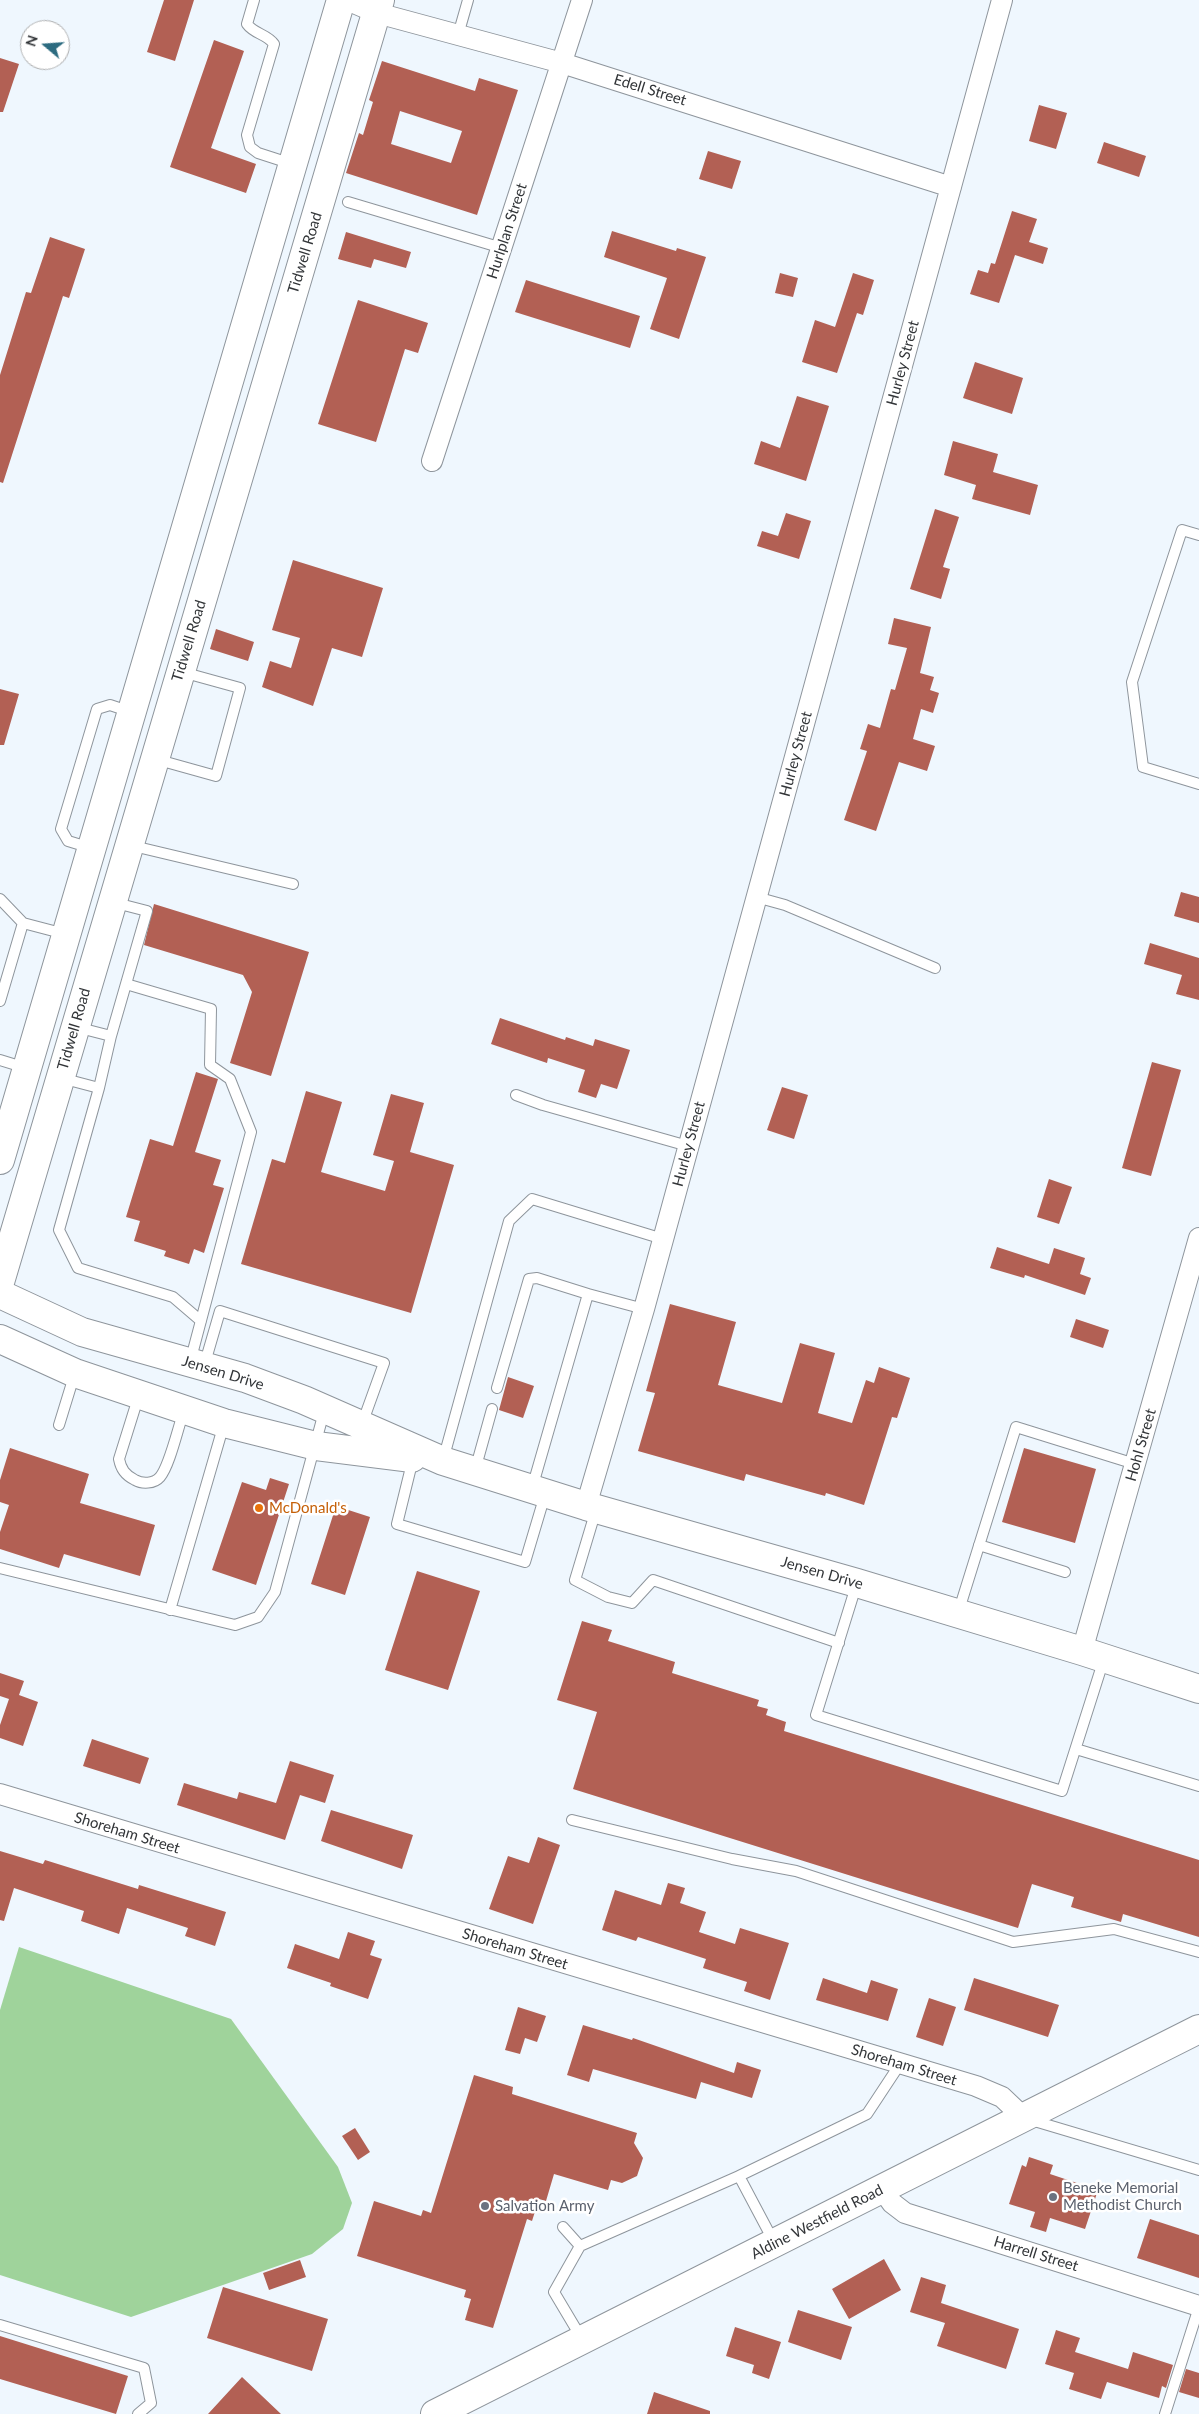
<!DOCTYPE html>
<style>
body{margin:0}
#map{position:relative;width:1199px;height:2414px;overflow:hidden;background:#eff7fe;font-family:Lato,sans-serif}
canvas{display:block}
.north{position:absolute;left:20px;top:20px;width:50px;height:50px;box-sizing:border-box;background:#fff;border:1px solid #adaeaf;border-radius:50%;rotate:288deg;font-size:14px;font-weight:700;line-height:20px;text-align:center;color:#323538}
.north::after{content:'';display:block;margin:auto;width:18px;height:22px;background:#2c6b80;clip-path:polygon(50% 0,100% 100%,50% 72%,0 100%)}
</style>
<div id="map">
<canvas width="1199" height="2414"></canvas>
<div class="north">N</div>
</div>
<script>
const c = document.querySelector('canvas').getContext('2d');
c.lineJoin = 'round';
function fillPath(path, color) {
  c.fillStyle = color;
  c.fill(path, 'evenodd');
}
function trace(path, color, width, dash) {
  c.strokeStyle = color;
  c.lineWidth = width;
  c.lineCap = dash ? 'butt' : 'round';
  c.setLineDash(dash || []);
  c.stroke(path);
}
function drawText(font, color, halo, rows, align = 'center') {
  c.font = font + ' Lato,sans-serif';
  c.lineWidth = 5;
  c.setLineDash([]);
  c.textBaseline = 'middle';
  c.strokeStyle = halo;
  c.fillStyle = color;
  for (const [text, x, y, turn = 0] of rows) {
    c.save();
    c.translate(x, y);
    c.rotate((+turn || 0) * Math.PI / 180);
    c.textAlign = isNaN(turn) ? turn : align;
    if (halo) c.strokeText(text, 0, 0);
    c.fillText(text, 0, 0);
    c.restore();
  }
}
const green = new Path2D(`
 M19,1947L231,2019L338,2167L352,2203L343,2229L312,2254L131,2317L0,2275V2010Z`);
const building = new Path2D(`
 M164,0H194L175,61L147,52Z
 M214,40L244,51L211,148L256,164L246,193L170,167Z
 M0,58L19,64L3,112H0Z
 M382,61L475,91L479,78L518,90L477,215L346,173L359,133L363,135L373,102L369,100ZM400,111L462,131L451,163L391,144Z
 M1039,105L1067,113L1056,149L1029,141Z
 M1104,142L1146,156L1139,177L1097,163Z
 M708,151L741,161L732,189L699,179Z
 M1012,211L1037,219L1029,242L1048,248L1043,264L1015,255L999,303L970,294L978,270L988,273L991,263L995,264Z
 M612,231L676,251L677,248L706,257L679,339L650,329L667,278L604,257Z
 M346,232L411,252L406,268L374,259L371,268L338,259Z
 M50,237L85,249L69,298L63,296L3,483L0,482V375L26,292L31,293Z
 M780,273L798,278L793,297L775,293Z
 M853,273L874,280L863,315L857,313L837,373L802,362L815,320L835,327Z
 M526,280L640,316L630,348L515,312Z
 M358,300L428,323L418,353L405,349L376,442L318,424Z
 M975,362L1023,378L1012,414L963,398Z
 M797,396L829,406L806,481L754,464L761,441L780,448Z
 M953,441L998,454L993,472L1038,485L1030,515L972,499L976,485L944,475Z
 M935,509L959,517L943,567L950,569L941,599L910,589Z
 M786,513L811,521L799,559L757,546L762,531L778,536Z
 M293,560L383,588L362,657L332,648L313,706L262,687L270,661L291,668L300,638L272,630Z
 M894,618L931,627L920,673L934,677L930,690L939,693L933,713L921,709L913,739L935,746L927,771L899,762L876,831L844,820L867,751L860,749L868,724L880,728L891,689L895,690L907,648L888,644Z
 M216,629L254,642L248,661L210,649Z
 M0,689L19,694L4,745H0Z
 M1181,892L1199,897V923L1174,916Z
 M154,904L309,952L271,1076L230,1063L252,992L243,975L144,945Z
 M1150,943L1199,958V1000L1176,994L1182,975L1144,964Z
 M500,1018L565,1040L566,1037L593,1046L595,1039L630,1050L617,1089L601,1084L596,1098L578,1092L585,1070L548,1058L547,1063L491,1044Z
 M1152,1062L1181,1070L1151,1176L1122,1168Z
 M196,1072L218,1079L195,1152L221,1160L213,1185L224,1188L204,1253L194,1249L189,1264L164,1256L166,1251L134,1241L140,1221L126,1217L150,1139L173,1146Z
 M782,1087L808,1095L794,1139L767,1130Z
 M306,1091L342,1102L321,1172L385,1191L394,1161L373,1155L391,1094L424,1103L410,1152L454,1165L411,1313L241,1264L272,1159L285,1163Z
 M1049,1179L1072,1187L1059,1224L1037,1217Z
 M997,1247L1049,1264L1054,1248L1085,1258L1080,1274L1091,1278L1085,1295L1025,1275L1024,1278L990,1268Z
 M670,1304L736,1322L718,1385L782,1403L800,1343L835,1353L818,1413L852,1423L866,1380L874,1383L879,1367L910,1378L897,1418L892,1417L864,1505L826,1493L825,1496L746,1474L744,1481L638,1451L655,1393L646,1391Z
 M1076,1319L1109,1330L1103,1348L1070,1337Z
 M508,1377L534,1386L523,1418L499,1410Z
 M10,1448L89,1474L80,1503L155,1525L140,1576L64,1554L59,1568L0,1549V1532L9,1505L0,1502V1480Z
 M1024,1448L1096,1469L1075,1543L1002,1522Z
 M270,1478L289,1484L256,1585L212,1570L242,1482L266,1490Z
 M336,1506L370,1517L345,1595L311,1584Z
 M417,1571L480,1591L448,1690L385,1670Z
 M582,1621L612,1630L608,1641L675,1662L672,1673L759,1700L757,1706L768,1709L766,1715L786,1722L784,1731L1199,1860V1937L1123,1914L1121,1922L1071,1907L1074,1897L1032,1884L1018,1928L573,1789L597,1712L557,1700Z
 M0,1673L24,1681L19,1695L38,1702L23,1746L0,1738V1725L9,1699L0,1696Z
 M92,1739L149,1758L140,1784L83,1766Z
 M290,1761L334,1775L325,1803L300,1795L285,1840L177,1805L184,1783L237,1799L239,1792L276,1803Z
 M331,1810L413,1835L402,1869L321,1841Z
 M538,1837L560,1845L533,1924L489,1909L508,1856L529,1863Z
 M0,1851L43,1864L45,1860L138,1889L139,1885L226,1912L215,1946L185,1936L188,1928L127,1908L119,1934L81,1921L84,1911L14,1888L4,1921L0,1920Z
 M668,1883L685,1888L680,1903L706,1912L699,1932L735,1944L740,1928L789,1943L770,2000L744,1991L747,1982L703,1968L706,1959L638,1937L636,1941L602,1930L615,1890L661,1905Z
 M348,1932L375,1941L370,1955L382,1959L368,1999L330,1986L331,1983L287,1968L295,1944L339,1959Z
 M823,1978L867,1993L871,1980L898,1989L888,2021L816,2000Z
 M974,1978L1059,2005L1048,2037L964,2010Z
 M929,1998L956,2007L943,2046L916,2037Z
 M518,2007L546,2016L537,2042L525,2038L520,2054L505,2050Z
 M583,2025L632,2040L633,2038L734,2073L737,2062L761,2070L752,2098L701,2082L696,2099L593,2069L589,2082L567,2075Z
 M474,2075L513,2087L512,2094L637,2133L634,2143L643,2158L637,2176L622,2183L611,2180L608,2190L554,2174L546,2201L539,2199L532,2221L527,2219L493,2328L465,2320L471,2299L464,2297L466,2290L357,2256L374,2201L421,2216L423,2210L431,2213Z
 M355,2128L370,2152L358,2160L342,2136Z
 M1029,2157L1053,2165L1050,2174L1098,2190L1085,2229L1050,2218L1046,2232L1030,2227L1035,2212L1009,2204L1022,2165L1026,2167Z
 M1150,2219L1199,2235V2278L1137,2258Z
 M884,2259L901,2290L849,2319L832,2289Z
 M300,2260L306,2277L269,2290L263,2273Z
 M921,2277L946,2285L941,2303L1019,2329L1006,2369L937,2346L945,2323L910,2312Z
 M223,2287L328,2319L312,2371L207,2338Z
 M798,2310L852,2327L841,2360L788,2342Z
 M735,2327L781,2342L769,2379L752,2373L754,2365L726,2356Z
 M1056,2330L1080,2338L1075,2352L1128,2369L1133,2352L1173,2365L1166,2388L1162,2386L1159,2398L1107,2382L1101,2399L1069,2389L1074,2373L1045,2364Z
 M0,2336L128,2376L116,2414L0,2379Z
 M1186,2369L1199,2373V2398L1179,2392Z
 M242,2377L281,2414H208Z
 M654,2392L710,2411V2414H647Z`);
const lane = new Path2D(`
 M254,0L247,24C254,34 267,34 274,44L247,135L250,147L258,153L292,164
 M458,35L468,0
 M348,202L502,248
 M1199,535L1182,530L1132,682L1143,767L1199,784
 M155,759L216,776L240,688L182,672
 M129,845L293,884
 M91,848L68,841L61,829L97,709L110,705L131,712
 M756,897L785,905L935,968
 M0,899L23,923
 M126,984L211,1009L210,1065L230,1079L251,1132L190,1362
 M0,1001L23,923L65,934
 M76,1027L111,1036L147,911L112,902
 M0,1060L26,1068
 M61,1078L99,1088L111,1036
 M99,1088L59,1230L78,1268L173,1297L201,1321
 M516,1095L543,1105L688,1146
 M204,1366L220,1311L384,1363L362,1424
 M497,1388L529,1279L537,1278L588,1294
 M139,1395L119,1459C121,1469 125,1475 135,1480C142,1484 154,1484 160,1477C170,1465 178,1427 184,1411
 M59,1425L75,1373
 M413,1459L397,1524L525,1562L545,1495
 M443,1460L509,1221L532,1199L663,1239
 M475,1470L492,1409
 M532,1488L588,1294L644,1309
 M596,1510L575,1580L608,1597L632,1603L653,1580L839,1643
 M979,1545L1065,1572
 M0,1568L235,1625L258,1617L275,1592L324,1412
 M857,1583L816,1715L1062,1791L1104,1659
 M170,1610L224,1424
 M958,1613L1016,1427L1135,1464
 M1076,1749L1199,1786
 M572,1820L732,1859L796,1871L1013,1942L1114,1929L1199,1952
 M1031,2120L1199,2170
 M739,2176L867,2114L900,2064
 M563,2227L580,2246L739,2176L774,2242
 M580,2246L554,2292L582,2339
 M0,2325L144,2368L151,2403L138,2414
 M1165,2414L1199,2307`);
const street = new Path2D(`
 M347,0L377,13L562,63L951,187
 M432,461L582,0
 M586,1506L644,1309L1002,0
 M1082,1651L1199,1238
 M0,1794L976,2086L1002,2097L1023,2117
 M882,2189L892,2203L905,2213L1199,2306`);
const secondary = new Path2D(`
 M0,1160L341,0
 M0,1282L380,0
 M0,1294L82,1332L245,1378L304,1400L443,1461L586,1506L857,1583L1082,1651L1199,1689
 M0,1339L75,1373L224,1423L316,1446L412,1458
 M435,2414L1199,2029`);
const markers = [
 [259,1508,5,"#e8710a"],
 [1053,2197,5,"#6b7280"],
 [485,2206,5,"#6b7280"]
];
const streetNames = [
 ["Edell Street",650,90,17],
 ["Hurlplan Street",507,231,-72],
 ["Tidwell Road",305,253,-73],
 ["Hurley Street",903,363,-75],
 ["Tidwell Road",189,641,-73],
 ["Hurley Street",796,754,-75],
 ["Tidwell Road",74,1029,-74],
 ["Hurley Street",689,1144,-75],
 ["Jensen Drive",223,1373,17],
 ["Hohl Street",1141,1445,-74],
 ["Jensen Drive",822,1573,16],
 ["Shoreham Street",127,1833,17],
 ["Shoreham Street",515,1949,17],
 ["Shoreham Street",904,2065,17],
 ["Aldine Westfield Road",817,2222,-27],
 ["Harrell Street",1036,2254,17]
];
const foodNames = [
 ["McDonald's",269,1508]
];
const worshipNames = [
 ["Beneke Memorial",1063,2188],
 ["Methodist Church",1063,2205],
 ["Salvation Army",495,2206]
];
fillPath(green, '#9fd39b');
fillPath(building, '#b26054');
trace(lane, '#8e959c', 12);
trace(street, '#8e959c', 22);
trace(secondary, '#8e959c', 30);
trace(lane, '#fff', 10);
trace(street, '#fff', 20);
trace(secondary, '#fff', 28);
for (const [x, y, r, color] of markers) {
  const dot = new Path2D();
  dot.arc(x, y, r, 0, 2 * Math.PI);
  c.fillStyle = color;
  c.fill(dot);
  trace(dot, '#fff', 2);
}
drawText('15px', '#323538', '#fff', streetNames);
drawText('15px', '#c56008', '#fff', foodNames, 'left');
drawText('15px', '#5b616d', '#fff', worshipNames, 'left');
</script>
